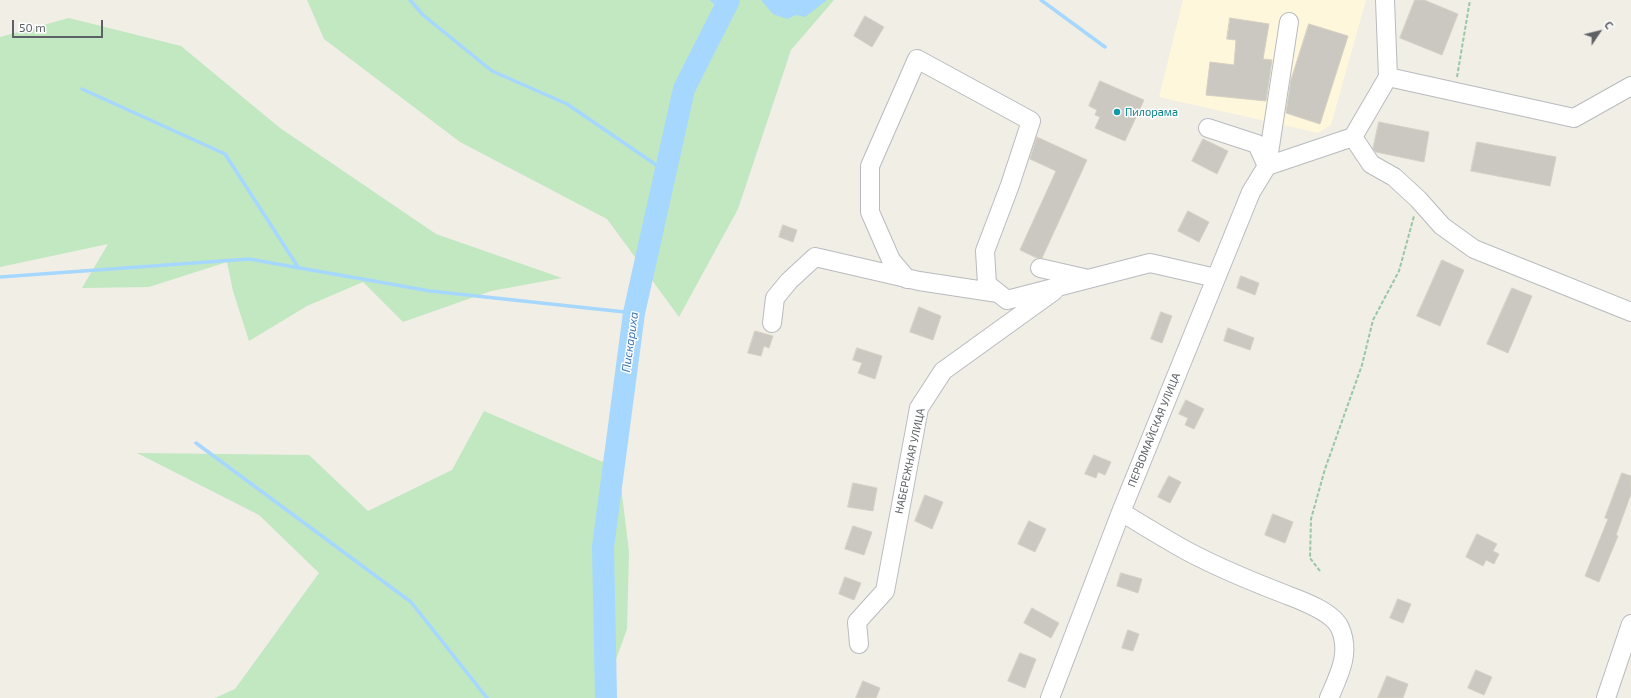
<!DOCTYPE html>
<meta charset="utf-8">
<style>
body{margin:0}
#map{position:relative;width:1631px;height:698px;overflow:hidden;background:#f0eee5;font-family:"Exo 2",sans-serif}
canvas{display:block}
.north{position:absolute;left:1579px;top:12px;width:40px;height:40px;-webkit-text-stroke:3px #fff;paint-order:stroke;rotate:55deg;font-size:11px;font-weight:700;line-height:16px;text-align:center;color:#5d6166}
.north::after{content:'';display:block;margin:auto;width:14px;height:18px;background:#5d6166;clip-path:polygon(50% 0,100% 100%,50% 72%,0 100%)}
.scale{position:absolute;left:12px;top:20px;width:91px;height:18px;box-sizing:border-box;border:2px solid #5d6166;border-top:0;padding-left:5px;font-size:12px;line-height:14px;white-space:nowrap;color:#5d6166;-webkit-text-stroke:3px #fff;paint-order:stroke}
</style>
<div id="map">
<canvas width="1631" height="698"></canvas>
<div class="north">С</div>
<div class="scale">50 m</div>
</div>
<script>
const c = document.querySelector('canvas').getContext('2d');
c.lineJoin = 'round';
function fillPath(path, color) {
  c.fillStyle = color;
  c.fill(path, 'evenodd');
}
function trace(path, color, width, dash) {
  c.strokeStyle = color;
  c.lineWidth = width;
  c.lineCap = dash ? 'butt' : 'round';
  c.setLineDash(dash || []);
  c.stroke(path);
}
function drawText(font, color, halo, rows, align = 'center') {
  c.font = font + ' "Exo 2",sans-serif';
  c.lineWidth = 3;
  c.setLineDash([]);
  c.textBaseline = 'middle';
  c.strokeStyle = halo;
  c.fillStyle = color;
  for (const [text, x, y, turn = 0] of rows) {
    c.save();
    c.translate(x, y);
    c.rotate((+turn || 0) * Math.PI / 180);
    c.textAlign = isNaN(turn) ? turn : align;
    if (halo) c.strokeText(text, 0, 0);
    c.fillText(text, 0, 0);
    c.restore();
  }
}
const commercial = new Path2D(`
 M1183,0H1366L1331,125L1318,133L1159,97Z`);
const green = new Path2D(`
 M307,0H834L791,50L738,209L679,317L607,219L460,142L324,39Z
 M69,18L181,46L280,128L436,234L562,278L491,291L403,322L363,282L307,306L249,341L233,291L227,262L149,287L82,288L108,244L0,267V37Z
 M484,411L619,469L629,552L627,629L602,698H215L235,689L319,573L259,515L137,453L309,455L368,511L452,470Z`);
const water = new Path2D(`
 M761,0H827L805,17L796,15L787,19L773,14Z`);
const stream = new Path2D(`
 M410,0L423,15L492,71L567,104L665,171
 M712,0L724,10
 M1041,0L1105,47
 M82,89L225,154L298,267
 M0,277L249,259L430,291L634,313
 M196,443L411,602L487,698`);
const river = new Path2D(`
 M606,698L603,547L634,313L684,89L729,0`);
const building = new Path2D(`
 M1415,0H1424L1458,14L1442,55L1400,38Z
 M865,16L884,27L872,47L854,36Z
 M1230,18L1269,24L1263,59L1272,60L1266,101L1206,95L1210,62L1234,65L1236,40L1227,39Z
 M1309,24L1348,36L1320,124L1286,113L1291,80Z
 M1100,81L1144,100L1125,141L1095,128L1100,117L1095,115L1097,110L1089,106Z
 M1379,122L1429,132L1424,162L1376,152L1373,149Z
 M1037,137L1087,160L1042,258H1037L1020,250L1056,171L1030,159Z
 M1203,139L1228,151L1217,174L1192,161Z
 M1477,142L1556,157L1550,186L1471,171Z
 M1188,211L1209,222L1199,242L1178,231Z
 M783,225L797,230L793,242L779,237Z
 M1442,260L1464,270L1440,326L1417,316Z
 M1241,276L1259,283L1255,295L1237,288Z
 M1512,288L1532,296L1508,353L1487,344Z
 M919,307L941,316L933,340L910,332Z
 M1161,312L1172,316L1162,343L1151,339Z
 M1228,328L1254,338L1250,350L1224,341Z
 M755,331L773,336L769,348L764,346L761,356L748,353Z
 M857,348L882,356L875,379L858,373L862,363L853,360Z
 M1186,400L1204,409L1194,429L1185,425L1188,418L1179,414Z
 M1094,455L1111,462L1105,475L1098,472L1096,478L1085,474Z
 M1622,473L1631,476V494L1616,535L1618,536L1599,582L1585,576L1608,519L1605,518Z
 M1169,476L1181,482L1170,503L1158,497Z
 M853,483L877,488L873,511L848,507Z
 M925,495L943,502L932,529L915,521Z
 M1273,514L1293,522L1285,543L1265,535Z
 M1029,521L1046,529L1035,552L1018,544Z
 M853,526L872,532L864,555L845,549Z
 M1477,534L1497,544L1493,551L1499,554L1494,564L1486,560L1483,566L1466,557Z
 M1121,573L1142,579L1138,593L1117,586Z
 M845,577L861,583L854,600L839,594Z
 M1398,599L1411,604L1403,623L1390,618Z
 M1032,608L1059,623L1051,638L1024,623Z
 M1128,630L1139,634L1133,651L1122,648Z
 M1020,653L1036,659L1025,688L1008,681Z
 M1476,670L1492,677L1484,695L1468,688Z
 M1387,676L1408,684L1403,698H1378Z
 M863,681L880,688L876,698H856Z`);
const path = new Path2D(`
 M1457,77L1470,0
 M1320,571L1310,558L1311,519L1325,469L1362,365L1373,320L1399,271L1414,216`);
const minor = new Path2D(`
 M1388,77L1574,118L1631,86
 M1208,128L1257,144L1267,166
 M1353,137L1371,164L1394,177L1418,199L1442,226L1474,249L1631,312
 M1267,166L1353,137L1388,77L1385,0
 M1040,268L1084,278
 M907,279L891,260L870,212V166L917,59L1031,121L1010,185L985,251L987,284L1007,300L1150,263L1216,278
 M772,323L775,298L789,281L815,257L919,281L998,293
 M1121,512C1143,525 1165,539 1187,551C1219,568 1253,582 1287,595C1303,601 1333,612 1340,628C1351,653 1339,675 1329,698
 M859,644L857,622L885,591L919,408L943,371L1054,291
 M1050,698L1121,512L1251,192L1267,166L1289,22
 M1606,698L1631,624`);
const markers = [
 [1117,112,4,"#0f9aa8"]
];
const cultureNames = [
 ["Пилорама",1125,112]
];
const streetNames = [
 ["ПЕРВОМАЙСКАЯ УЛИЦА",1154,430,-68],
 ["НАБЕРЕЖНАЯ УЛИЦА",910,461,-78]
];
const waterNames = [
 ["Пискариха",630,342,-82]
];
fillPath(commercial, '#fff7db');
fillPath(green, '#c1e8c1');
fillPath(water, '#a6d7ff');
trace(stream, '#a6d7ff', 3.5);
trace(river, '#a6d7ff', 22);
fillPath(building, '#cbc8c2');
trace(building, '#d5d0c3', 1);
trace(minor, '#b8bbbf', 20);
trace(path, '#98c7a6', 2, [4, 2]);
trace(minor, '#fff', 18);
for (const [x, y, r, color] of markers) {
  const dot = new Path2D();
  dot.arc(x, y, r, 0, 2 * Math.PI);
  c.fillStyle = color;
  c.fill(dot);
  trace(dot, '#fff', 1.5);
}
drawText('11px', '#0d838f', '#fff', cultureNames, 'left');
drawText('11px', '#5d6166', '#fff', streetNames);
drawText('italic 12px', '#3d77b6', '#fff', waterNames);
</script>
